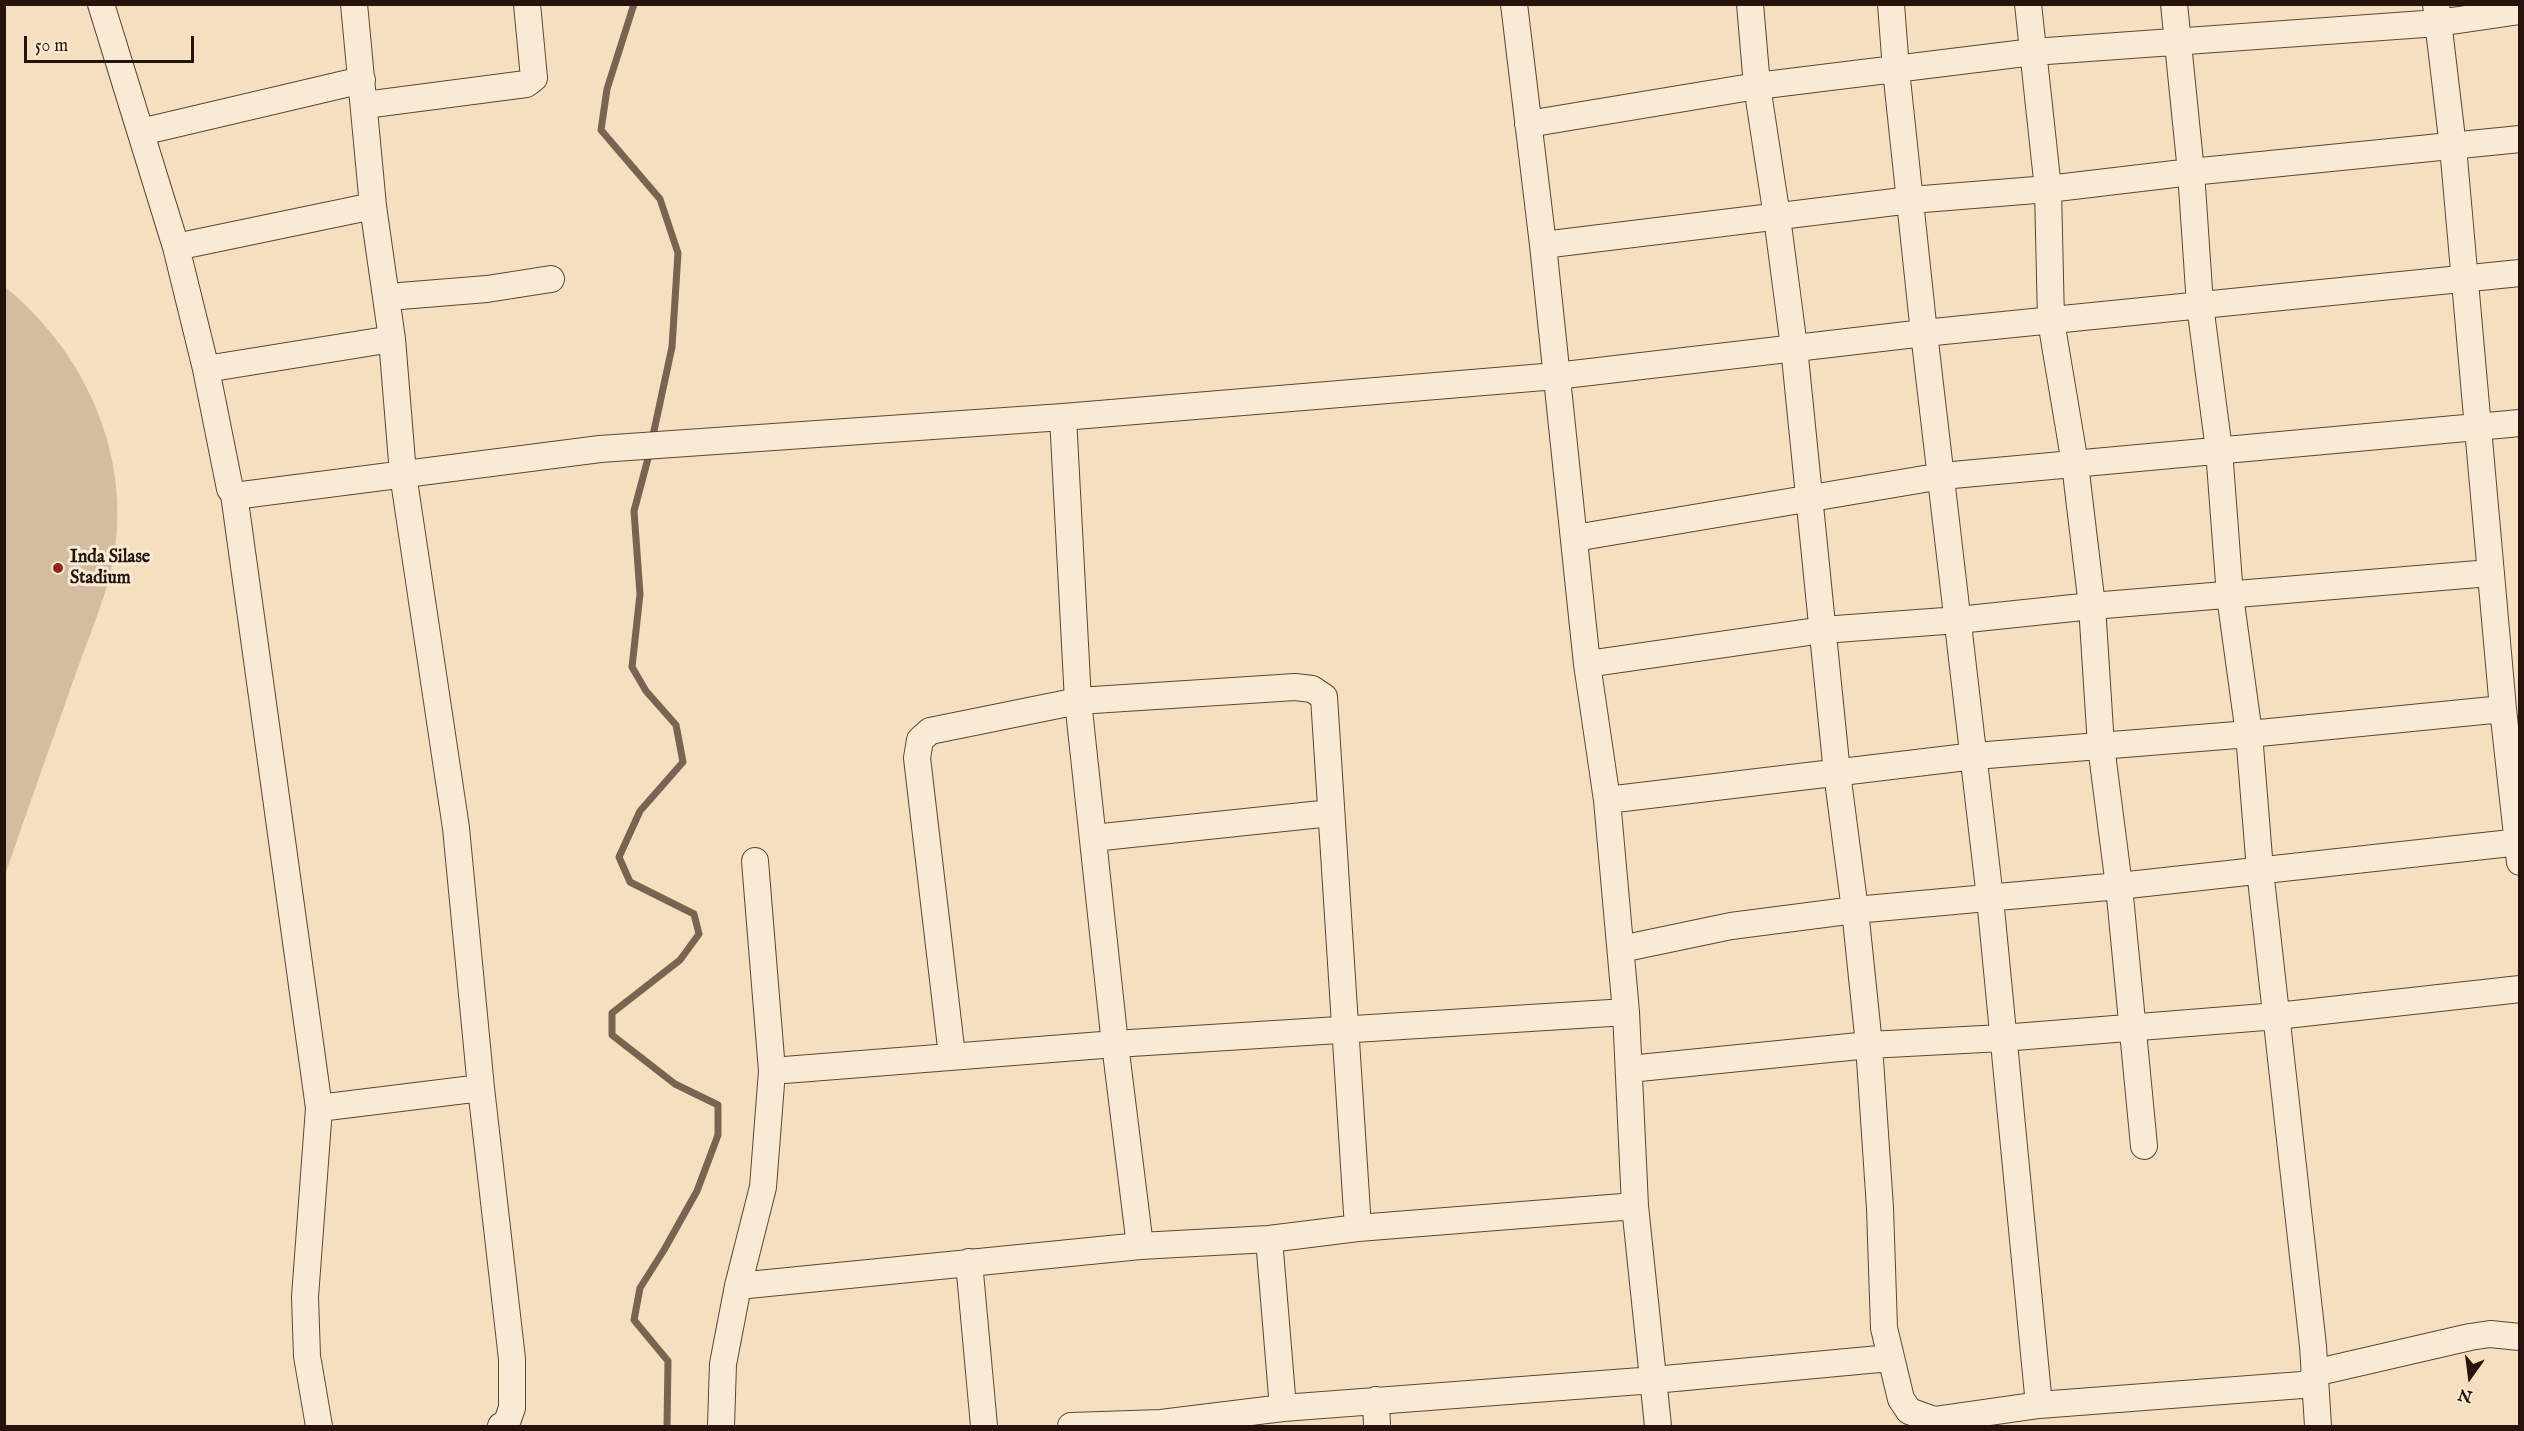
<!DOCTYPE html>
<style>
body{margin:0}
#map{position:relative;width:2524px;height:1431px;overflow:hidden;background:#f6dfbe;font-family:"IM FELL English",serif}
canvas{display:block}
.frame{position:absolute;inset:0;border:6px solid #26130b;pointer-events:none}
.north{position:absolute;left:2440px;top:1347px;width:60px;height:60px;-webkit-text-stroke:4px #f9ead5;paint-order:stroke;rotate:194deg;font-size:16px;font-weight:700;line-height:24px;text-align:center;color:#26130b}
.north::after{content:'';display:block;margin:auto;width:21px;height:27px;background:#26130b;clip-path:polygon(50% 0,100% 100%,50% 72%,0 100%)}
.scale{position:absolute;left:24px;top:36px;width:170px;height:27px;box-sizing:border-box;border:3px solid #26130b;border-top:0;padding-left:8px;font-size:18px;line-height:21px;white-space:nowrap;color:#26130b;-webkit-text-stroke:4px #f9ead5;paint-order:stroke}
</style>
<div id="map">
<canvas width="2524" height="1431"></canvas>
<div class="frame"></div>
<div class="north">N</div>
<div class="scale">50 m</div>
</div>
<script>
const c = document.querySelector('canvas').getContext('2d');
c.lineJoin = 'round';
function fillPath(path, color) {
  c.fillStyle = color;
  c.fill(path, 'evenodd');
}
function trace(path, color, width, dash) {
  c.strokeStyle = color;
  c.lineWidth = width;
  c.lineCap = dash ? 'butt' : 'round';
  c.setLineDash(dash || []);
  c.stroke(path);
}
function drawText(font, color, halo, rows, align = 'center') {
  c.font = font + ' "IM FELL English",serif';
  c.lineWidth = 6;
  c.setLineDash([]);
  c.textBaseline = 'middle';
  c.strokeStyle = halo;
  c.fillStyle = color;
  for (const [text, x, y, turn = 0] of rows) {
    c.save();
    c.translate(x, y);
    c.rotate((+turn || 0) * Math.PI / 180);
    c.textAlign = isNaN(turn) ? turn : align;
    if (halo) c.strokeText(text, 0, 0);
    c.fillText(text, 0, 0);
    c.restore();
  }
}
const green = new Path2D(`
 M5,287C92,358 139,472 108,583C97,619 82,655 70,690C48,752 26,814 5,875Z`);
const stream = new Path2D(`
 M634,4L607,89L601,130L660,199L678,253L672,347L652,440
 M650,451L634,511L640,594L632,667L646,691L676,725L683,762L640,811L619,857L630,882L694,914L699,934L680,960L612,1013V1035L675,1084L718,1105V1135L697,1191L664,1250L640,1288L634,1320L668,1361L667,1426`);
const minor = new Path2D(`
 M101,4L176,247L206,369L230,489L234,494L242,495L600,449L1063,417L1556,376L1924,333L2520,273
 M354,4L373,206L392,339L403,474L456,828L481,1088L512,1359V1408L507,1422L501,1426
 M1514,4L1543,245L1587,664L1607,800L1626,1012L1635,1206L1658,1426
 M1750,4L1757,86L1777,217L1794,347L1837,773L1855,910L1869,1045L1880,1208L1884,1328L1901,1399L1909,1411L1934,1420L2039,1405L2315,1384
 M1891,4L1896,70L1924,333L1990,898L2039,1405
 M2028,4L2048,189L2051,321L2075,464L2092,606L2101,746L2119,886L2144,1146
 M2174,4L2191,172L2200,305L2219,450L2230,596L2249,734L2260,870L2313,1346L2318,1426
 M2436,4L2453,147L2503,709L2520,862
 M365,105L526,84L534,78L527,4
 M1528,124L1757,86L2033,52L2438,23L2520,11
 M141,132L362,80
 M1543,245L1911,200L2048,189L2191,172L2520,139
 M176,247L373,206
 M388,297L487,289L551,279
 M206,369L392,339
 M1063,417L1078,701L1115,1044L1140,1246
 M234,494L319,1108L305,1297L307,1356L319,1426
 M1575,538L1942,476L2520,423
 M1587,664L1823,630L1958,620L2092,606L2490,573
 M1607,800L1975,756L2249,734L2503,709
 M1093,838L1331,813
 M1621,949L1731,926L1855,910L2119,886L2520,842
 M952,1056L917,758L920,740L930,731L1078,701L1295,687L1312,689L1324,697L1358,1228
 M1629,1069L1869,1045L2002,1038L2277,1016L2520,989
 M772,1071L1115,1044L1626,1012
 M319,1108L481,1088
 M1269,1239L1283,1408
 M969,1262L984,1426
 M738,1286L1140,1246L1269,1239L1358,1228L1635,1206
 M2314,1373L2470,1337L2490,1334L2520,1337
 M1376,1400L1377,1426
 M721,1426L723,1364L738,1286L763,1187L772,1071L755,861
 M1071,1426L1161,1423L1283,1408L1654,1380L1890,1358`);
const markers = [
 [58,568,6,"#8f2418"]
];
const poiNames = [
 ["Inda Silase",70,558],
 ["Stadium",70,579]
];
fillPath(green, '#d3bca0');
trace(stream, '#786452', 7);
trace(minor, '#5a4638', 28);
trace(minor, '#f9ead5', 26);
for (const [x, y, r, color] of markers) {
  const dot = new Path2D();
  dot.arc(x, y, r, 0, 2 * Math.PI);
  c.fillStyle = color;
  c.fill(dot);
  trace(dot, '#f9ead5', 2);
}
drawText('bold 18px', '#26130b', '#f9ead5', poiNames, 'left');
</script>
